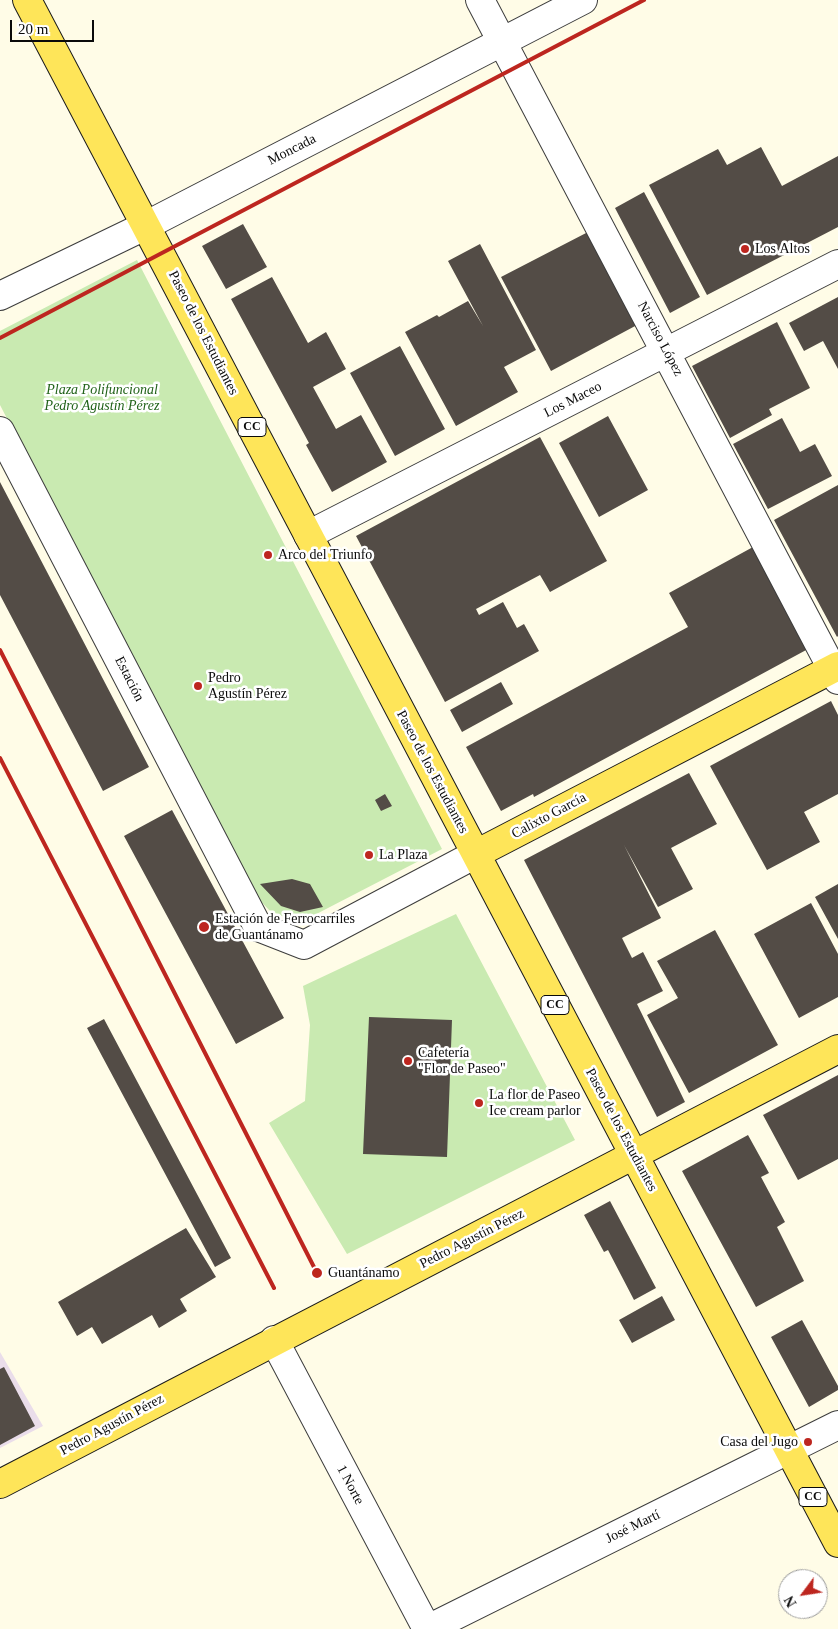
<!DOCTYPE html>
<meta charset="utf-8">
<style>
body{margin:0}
#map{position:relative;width:838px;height:1629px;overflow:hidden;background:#fffce7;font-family:Georgia,serif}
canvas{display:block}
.north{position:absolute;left:778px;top:1569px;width:50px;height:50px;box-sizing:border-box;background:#fff;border:1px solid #9d9d9d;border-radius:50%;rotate:239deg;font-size:14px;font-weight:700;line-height:20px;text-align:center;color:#0a0a0a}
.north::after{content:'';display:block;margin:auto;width:18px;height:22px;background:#bd261f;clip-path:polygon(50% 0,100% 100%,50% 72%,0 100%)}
.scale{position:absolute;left:10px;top:20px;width:84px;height:22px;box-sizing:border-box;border:2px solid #0a0a0a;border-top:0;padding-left:6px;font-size:15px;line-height:18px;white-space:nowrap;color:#0a0a0a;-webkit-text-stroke:4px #fff;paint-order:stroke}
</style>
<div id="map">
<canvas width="838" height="1629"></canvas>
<div class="north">N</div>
<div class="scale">20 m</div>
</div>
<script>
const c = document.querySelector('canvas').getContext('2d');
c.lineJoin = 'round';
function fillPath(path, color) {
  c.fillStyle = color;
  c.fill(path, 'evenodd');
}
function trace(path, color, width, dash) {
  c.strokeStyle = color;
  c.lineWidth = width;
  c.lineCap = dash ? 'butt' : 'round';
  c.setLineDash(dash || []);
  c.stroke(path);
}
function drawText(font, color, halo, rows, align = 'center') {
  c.font = font + ' Georgia,serif';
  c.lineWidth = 5;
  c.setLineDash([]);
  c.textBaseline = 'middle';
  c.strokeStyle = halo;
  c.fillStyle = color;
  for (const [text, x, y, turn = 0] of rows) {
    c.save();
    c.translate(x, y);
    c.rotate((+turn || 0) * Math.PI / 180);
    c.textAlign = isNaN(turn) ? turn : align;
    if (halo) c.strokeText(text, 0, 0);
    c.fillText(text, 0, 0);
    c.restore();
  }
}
const industrial = new Path2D(`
 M0,1352L43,1426L0,1448Z`);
const green = new Path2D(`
 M137,260L442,849L299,923L270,911L252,892L0,405V331Z
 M456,914L575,1140L347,1254L269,1123L305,1101L310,1025L303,986Z`);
const building = new Path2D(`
 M761,147L782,186L838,156V227L707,295L649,185L718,149L727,165Z
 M644,192L700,297L670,313L615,208Z
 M243,224L267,267L226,289L202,246Z
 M588,232L637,325L551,371L501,277Z
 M480,244L536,350L504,367L518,392L456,426L405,332L437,315L439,317L468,301L483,326L448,261Z
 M272,277L308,343L326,332L346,369L313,387L336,429L361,415L387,462L332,492L306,445L309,443L231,299Z
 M838,297V369L823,341L804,351L789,323Z
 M777,322L810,388L769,409L772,415L730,438L692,366Z
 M400,346L445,429L395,456L350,373Z
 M608,416L648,490L599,517L559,443Z
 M782,418L800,452L815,444L832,476L768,509L733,444Z
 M540,437L607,561L550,592L540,575L476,609L479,615L503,602L517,628L524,624L539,651L445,702L356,536Z
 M0,482L149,767L103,791L0,595Z
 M838,485V636L837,637L774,520Z
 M753,547L808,649L534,797L533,794L501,811L466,747L688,627L669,593Z
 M501,682L513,704L462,732L450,710Z
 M831,701L838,715V794L804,812L820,842L767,870L710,766Z
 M689,773L717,824L671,848L693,889L658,907L624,845L661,918L622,938L632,958L643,952L663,991L637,1004L685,1102L657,1117L524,860Z
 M385,794L392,806L381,811L375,800Z
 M172,810L284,1018L236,1044L124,836Z
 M292,879L310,884L323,907L300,912L281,906L260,884Z
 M838,884V939L815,897Z
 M811,903L838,954V997L799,1018L754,934Z
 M715,930L778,1045L689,1093L647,1015L678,998L657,961Z
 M369,1017L452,1020L447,1157L363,1154Z
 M104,1019L231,1258L215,1267L87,1028Z
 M838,1075V1159L798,1180L763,1115Z
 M748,1135L769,1173L761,1177L785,1222L777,1227L804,1281L756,1307L682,1171Z
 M610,1201L656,1288L634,1300L608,1250L604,1252L584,1215Z
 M186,1228L216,1277L180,1299L187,1311L159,1328L152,1315L102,1344L92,1327L77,1336L58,1302Z
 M662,1296L675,1320L632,1343L619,1320Z
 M802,1320L838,1386V1390L809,1407L771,1337Z
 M4,1367L35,1426L0,1445V1369Z`);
const minor = new Path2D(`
 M480,0L838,680
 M0,296L147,225L583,0
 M0,431L258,927L304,945L476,854
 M308,535L838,264
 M274,1340L427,1629
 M428,1629L838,1425`);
const major = new Path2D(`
 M27,0L838,1543
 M476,854L838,666
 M0,1484L838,1049`);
const rail = new Path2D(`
 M0,338L644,0
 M0,650L317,1273
 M0,758L274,1288`);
const markers = [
 [745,249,5,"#bd261f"],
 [268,555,5,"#bd261f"],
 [198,686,5,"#bd261f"],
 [369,855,5,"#bd261f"],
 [204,927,6,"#bd261f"],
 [408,1061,5,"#bd261f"],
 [479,1103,5,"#bd261f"],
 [317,1273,6,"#bd261f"],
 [808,1442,5,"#bd261f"]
];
const shields = [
 [252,427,28],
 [555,1005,28],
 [813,1497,28]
];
const shieldNames = [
 ["CC",252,427],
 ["CC",555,1005],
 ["CC",813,1497]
];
const streetNames = [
 ["Moncada",292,150,-27],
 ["Paseo de los Estudiantes",203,333,63],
 ["Narciso López",660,339,62],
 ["Los Maceo",573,400,-27],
 ["Estación",129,679,63],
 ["Paseo de los Estudiantes",432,772,62],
 ["Calixto García",549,816,-28],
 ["Paseo de los Estudiantes",621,1130,62],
 ["Pedro Agustín Pérez",472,1239,-27],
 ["Pedro Agustín Pérez",112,1425,-28],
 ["1 Norte",350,1485,62],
 ["José Martí",633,1527,-26]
];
const poiNames = [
 ["Los Altos",755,249],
 ["Arco del Triunfo",278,555],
 ["Pedro",208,678],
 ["Agustín Pérez",208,694],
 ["La Plaza",379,855],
 ["Estación de Ferrocarriles",215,919],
 ["de Guantánamo",215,935],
 ["Cafetería",418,1053],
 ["\"Flor de Paseo\"",418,1069],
 ["La flor de Paseo",489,1095],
 ["Ice cream parlor",489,1111],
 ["Guantánamo",328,1273],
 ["Casa del Jugo",798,1442,"right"]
];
const parkNames = [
 ["Plaza Polifuncional",102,390],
 ["Pedro Agustín Pérez",102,406]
];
fillPath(industrial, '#eaddea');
fillPath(green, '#c9eab1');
fillPath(building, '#534c46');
trace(minor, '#3d3d3d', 30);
trace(major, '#1b1b1b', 30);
trace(minor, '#fff', 28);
trace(major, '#fee559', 28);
trace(rail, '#bd261f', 4);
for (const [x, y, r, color] of markers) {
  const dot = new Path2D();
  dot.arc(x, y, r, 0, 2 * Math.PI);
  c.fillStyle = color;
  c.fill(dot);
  trace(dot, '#fff', 2);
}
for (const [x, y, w] of shields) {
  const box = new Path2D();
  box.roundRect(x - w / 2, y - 9.5, w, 19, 4);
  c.fillStyle = '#fff';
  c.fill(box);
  trace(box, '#0a0a0a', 1);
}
drawText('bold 12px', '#0a0a0a', null, shieldNames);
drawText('14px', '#0a0a0a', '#fff', streetNames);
drawText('14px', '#0a0a0a', '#fff', poiNames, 'left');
drawText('italic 14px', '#22631a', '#fff', parkNames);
</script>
